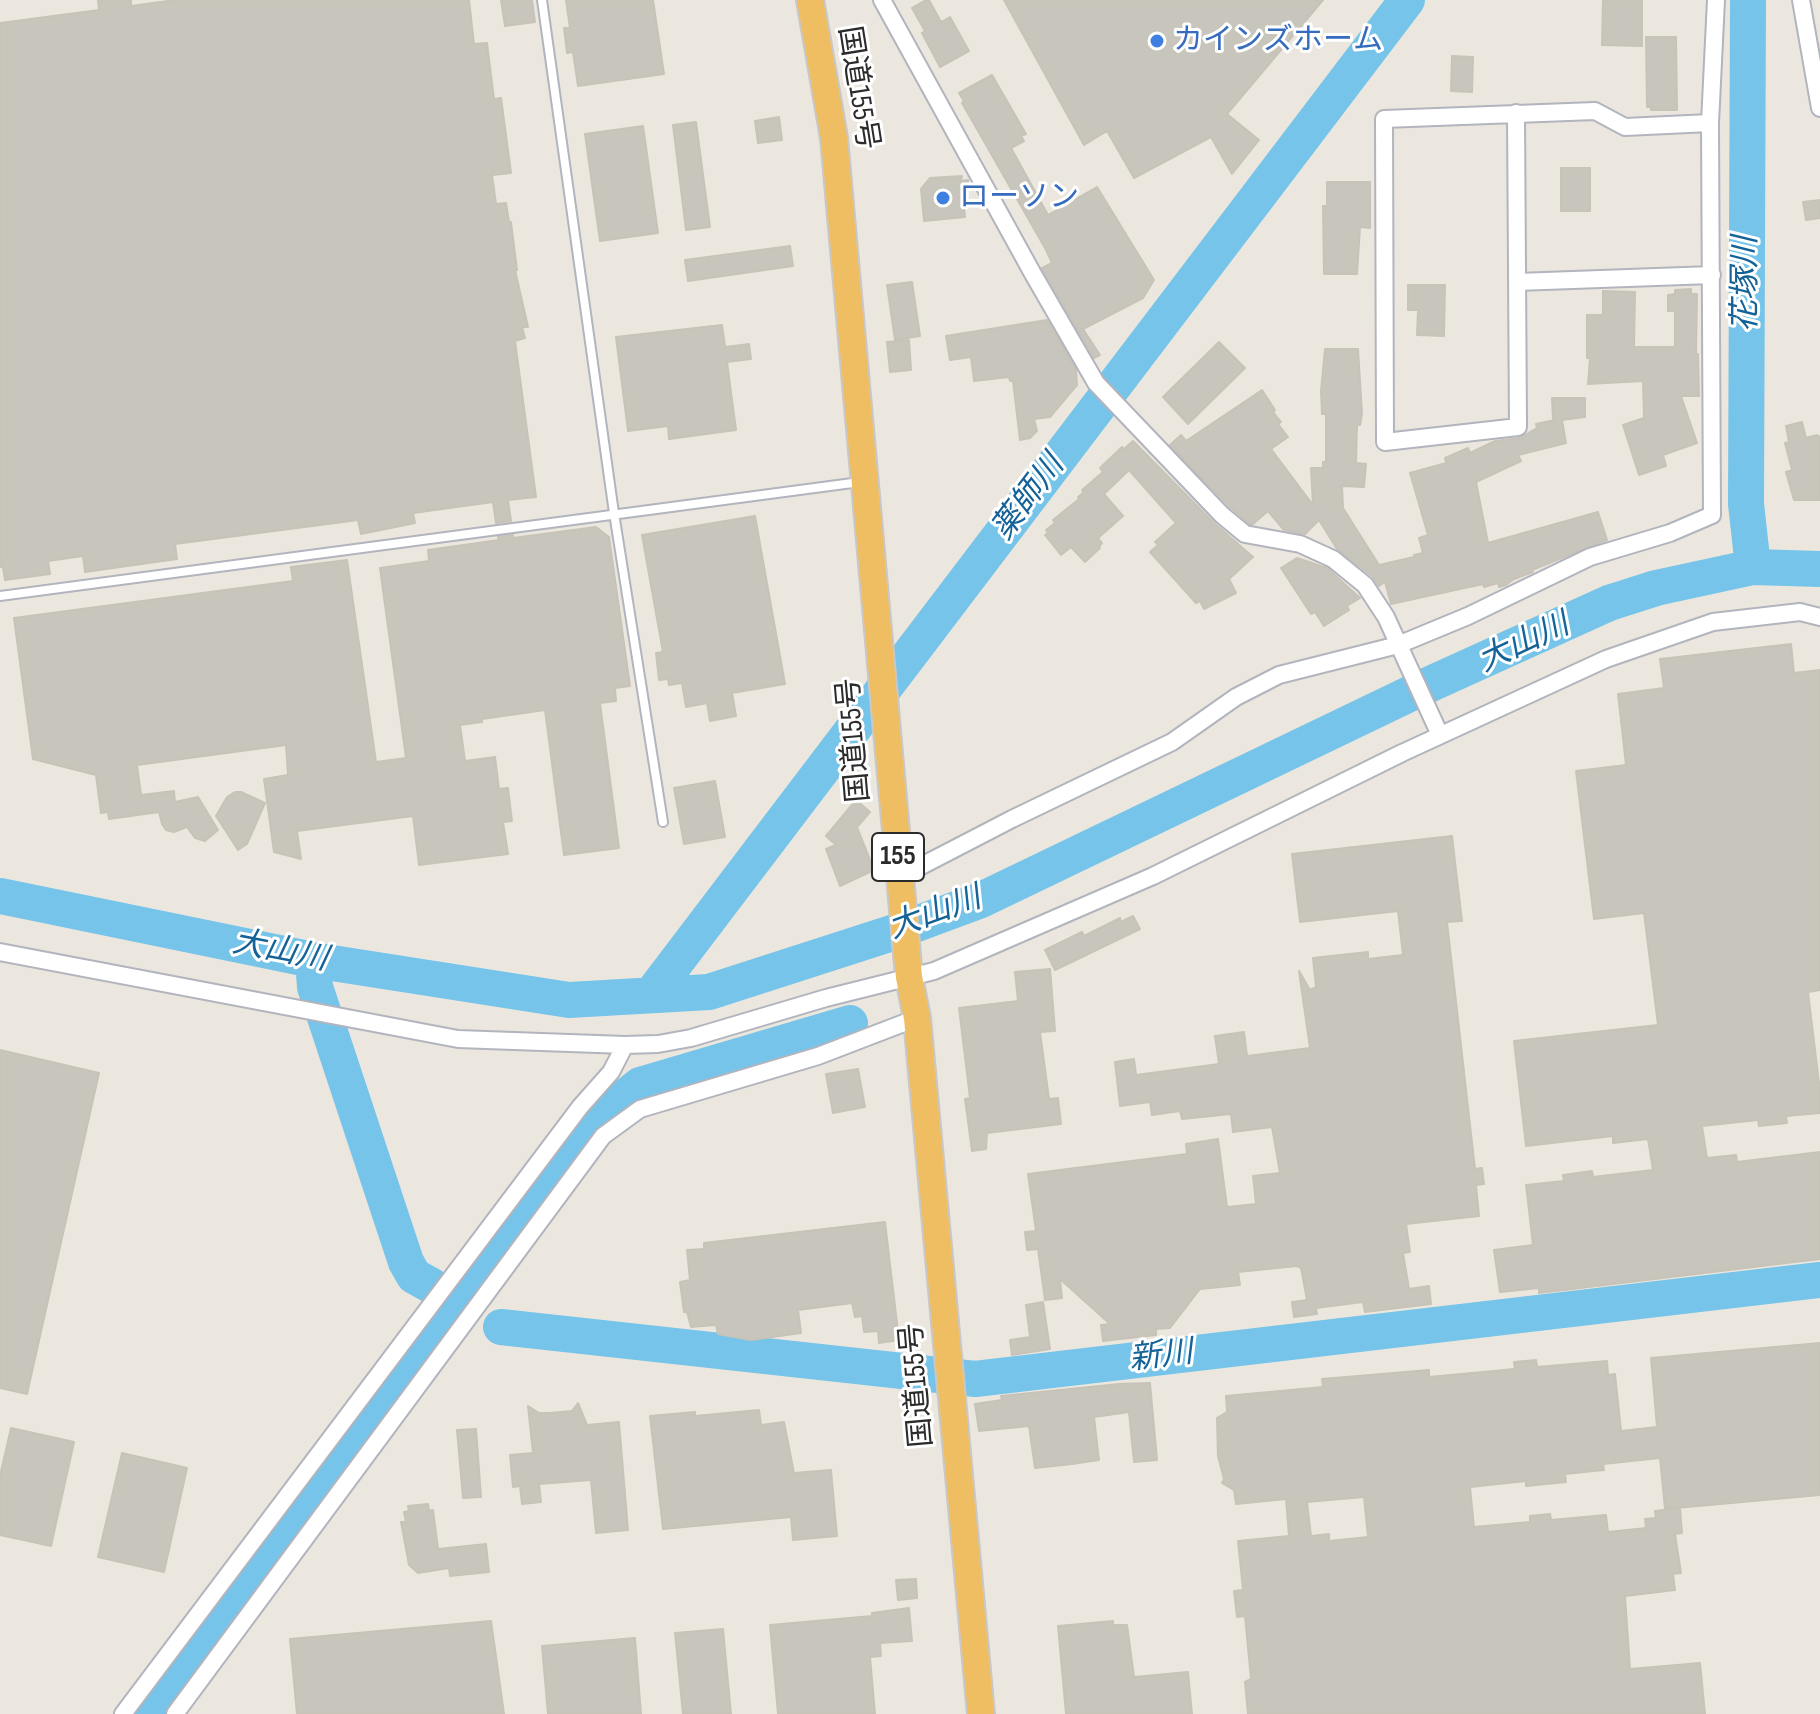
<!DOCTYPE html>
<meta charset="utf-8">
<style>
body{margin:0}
canvas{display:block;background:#ece7de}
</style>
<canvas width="1820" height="1714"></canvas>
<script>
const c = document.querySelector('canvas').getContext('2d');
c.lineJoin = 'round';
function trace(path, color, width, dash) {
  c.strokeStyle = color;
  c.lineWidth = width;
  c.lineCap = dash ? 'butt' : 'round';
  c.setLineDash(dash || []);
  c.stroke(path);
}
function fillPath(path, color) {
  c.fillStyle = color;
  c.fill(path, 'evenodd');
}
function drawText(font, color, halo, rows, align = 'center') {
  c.font = font + ' "Sofia Sans Condensed","Noto Sans JP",sans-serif';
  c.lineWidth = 6;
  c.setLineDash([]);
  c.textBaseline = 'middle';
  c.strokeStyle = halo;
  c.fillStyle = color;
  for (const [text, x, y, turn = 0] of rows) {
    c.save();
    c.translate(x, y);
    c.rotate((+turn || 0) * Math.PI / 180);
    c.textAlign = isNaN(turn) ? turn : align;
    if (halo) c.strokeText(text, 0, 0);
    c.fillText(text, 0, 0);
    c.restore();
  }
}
const river = new Path2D(`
 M1748,0L1746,504L1753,567
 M0,896L313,960L569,1000L709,992L892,933L981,900L1426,686L1609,603L1656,588L1753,567L1820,569
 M313,960L315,987L406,1262L414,1276L432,1286
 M651,995L1407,0
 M501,1327L975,1379L1820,1280
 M152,1714L595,1121L640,1085L850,1023`);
const building = new Path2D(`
 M98,0H131V6L175,0H469L474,44L487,43L494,99L501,98L511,173L492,175L496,204L506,203L509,222H511L517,270H515L528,327H522L525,338L515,341L536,497L508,500L511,521L496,523L493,502L413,513L415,523L361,534L358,520L175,544L177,559L85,572L83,556L48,561L50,574L5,580L3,567H0V23L99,10Z
 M501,0H532L535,22L505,26Z
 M566,0H653L664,74L578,86L573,52L567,53L564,28H570Z
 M926,0H929L941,22L950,17L969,51L940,67L922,33L925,31L912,8Z
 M1004,0H1323L1227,114L1259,140L1232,174L1211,137L1134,178L1107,131L1084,145Z
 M1603,0H1642V46L1602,45Z
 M1646,37H1676L1677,110H1651V107H1647Z
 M1452,56L1473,57L1472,92L1451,91Z
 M992,75L1026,134L1021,136L1024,141L1011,148L1048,215L1097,187L1154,280L1143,298L1083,329L1100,355L1094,358L1042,268L1052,263L1045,248L962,103L964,101L959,93Z
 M779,117L782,140L758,143L755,121Z
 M696,122L710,227L686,230L673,125Z
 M643,126L658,233L600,241L585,134Z
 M1561,168H1590V211H1561Z
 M962,176L961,181L968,180V198L963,199L965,217L924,221L921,189L930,178Z
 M1327,182H1370V228L1360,227L1357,274H1324L1323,206H1327Z
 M1820,200V218L1806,220L1803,202Z
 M790,246L793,266L688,281L685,260Z
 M912,282L920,336L895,340L887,285Z
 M1408,285H1445L1444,336L1417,335L1418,310H1408Z
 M1691,289V294H1697L1696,354H1698L1699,396H1681L1697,443L1663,455L1666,466L1639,475L1623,425L1644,418L1643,381L1588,384L1590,358H1587V315H1603V291L1635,292L1634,347H1675V311H1668V295L1675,294V290Z
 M1047,320L1076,370L1077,385L1050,417L1034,419L1037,431L1030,438L1020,440L1013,381H1010L1009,377L974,381L971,357L950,360L946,336Z
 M722,325L725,347L749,344L751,359L727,362L736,430L669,439L668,426L628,431L616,337Z
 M909,340L911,370L890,372L887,342Z
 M1219,342L1245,368L1188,424L1163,397Z
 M1325,349H1358L1362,414L1360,425H1357L1356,463L1366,464L1364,487L1342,486L1343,508L1379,565L1414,557V555L1423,553L1419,538L1428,535L1410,473L1446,463L1445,458L1468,448L1470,453L1495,441L1520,438L1537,428L1536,424L1555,420H1553L1552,398H1585V417L1562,420L1566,443L1518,455L1521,461L1476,482L1488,543L1598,512L1607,540L1532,570L1533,572L1514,579L1506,585L1499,587L1498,583L1484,587L1483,584L1391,604L1385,582L1379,586L1372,576L1337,549L1319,520L1305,534L1284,530L1268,511L1253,524H1250L1230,507L1170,445L1181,435L1186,441L1262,390L1275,410L1273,412L1281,422L1278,424L1288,437L1271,449L1313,505L1311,468H1323V462H1326V414H1322L1321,391Z
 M1802,422L1806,438L1817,435L1820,437V500H1794L1786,472L1792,470L1785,443L1789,442L1786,426Z
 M1133,441L1214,523L1253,557L1229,579L1236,593L1204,609L1200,601L1196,603L1150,552L1158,545L1155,542L1176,523L1129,470L1104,494L1123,516L1098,538L1102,543L1099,547L1100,548L1085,562L1071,547L1061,555L1045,535L1048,533L1046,530L1055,523L1053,520L1079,499L1078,497L1084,492L1082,490L1103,472L1100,468L1122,447L1124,449Z
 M755,516L785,684L732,693L736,716L710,721L707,703L686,707L682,683L669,685L668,679L659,680L656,653L663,652L642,535Z
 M596,527L609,537L630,686L615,688L616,701L600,703L619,848L564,855L545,710L482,719V722L460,725L465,761L495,757L499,789L508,788L512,821L503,822L508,854L419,865L413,816L297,831L301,859L274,852L264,779L288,775L286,745L137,765L141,795L174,791L175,802L198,797L218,830L205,841L195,838L187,827L174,832L166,830L162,824L159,812L109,819L108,812L101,813L96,775L33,759L14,618L293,581L291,567L347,560L376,762L406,758L380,568L429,561L428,550L499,540L498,537L513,535V538Z
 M1297,558L1327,568L1360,598L1347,606L1349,610L1324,626L1315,612L1311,614L1281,568Z
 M1791,644L1794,673L1820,670V990L1808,992L1820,1091V1113L1786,1116L1787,1123L1759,1126L1758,1120L1702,1126L1707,1158L1736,1155L1737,1162L1820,1152V1259L1539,1293V1288L1500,1292L1494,1250L1533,1245L1526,1185L1564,1181L1563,1175L1592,1171L1593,1177L1653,1170L1648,1139L1613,1143V1136L1526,1146L1514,1041L1658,1025L1644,913L1594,919L1576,771L1626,765L1618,694L1664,688L1660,659Z
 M715,781L725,837L684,844L674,788Z
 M235,792H241L265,803L247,844L238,850L216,816L227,797Z
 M856,800L870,812L857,827L874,870L840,886L826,849L836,845L826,836Z
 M1452,836L1462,921L1447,922L1475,1169L1482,1168L1484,1184L1476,1185L1479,1216L1406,1224L1410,1252L1403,1253L1409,1289L1429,1286L1431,1304L1365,1312L1363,1302L1316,1308L1317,1314L1294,1317L1292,1302L1307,1300L1301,1268L1297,1266L1238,1272L1240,1285L1200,1289L1170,1328L1156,1329V1335L1103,1341L1101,1325L1110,1324L1060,1279L1062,1298L1045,1300L1038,1249L1027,1250L1025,1232L1036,1231L1028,1174L1187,1154L1186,1144L1218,1139L1227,1207L1256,1204L1253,1176L1280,1173L1272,1127L1233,1132L1231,1114L1182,1119L1180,1111L1152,1115L1150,1102L1120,1106L1115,1062L1134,1059L1136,1075L1219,1064L1215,1036L1244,1032L1247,1056L1310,1048L1299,971L1310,990L1316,987L1313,958L1368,952V959L1403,955L1398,911L1300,922L1292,854Z
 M1133,916L1140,929L1055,970L1045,950L1082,932L1084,936L1120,918L1121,922Z
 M1050,969L1055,1031L1040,1032L1049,1099L1058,1098L1061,1124L987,1133L986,1149L972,1151L965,1099L970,1098L959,1008L1018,1001L1015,972Z
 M0,1050L99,1073L27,1394L0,1388Z
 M858,1069L865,1107L833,1113L826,1074Z
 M885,1222L899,1340L879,1343L878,1331L864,1332L862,1316L855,1317L852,1303L798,1310L801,1333L751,1340L718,1334L716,1325L691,1327L687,1312H684L680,1282L690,1280L687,1250L704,1249V1243Z
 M1043,1302L1050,1349L1012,1355L1010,1340L1030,1337L1026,1305Z
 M1820,1343V1495L1665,1509L1660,1458L1603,1464L1604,1470L1565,1474L1566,1482L1526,1486V1481L1470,1487L1474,1527L1530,1522V1516L1550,1514L1551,1520L1606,1515L1608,1532L1646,1528L1645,1519L1656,1518L1655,1511L1680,1508L1682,1533L1675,1534L1681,1573L1673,1574L1675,1590L1625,1596L1630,1669L1700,1663L1705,1714H1248L1245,1682L1251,1679L1245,1616L1237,1617L1234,1591L1243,1590L1238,1541L1289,1536L1286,1499L1236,1504L1234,1490L1222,1483L1224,1479L1218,1456L1217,1418L1227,1412L1226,1396L1323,1387L1322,1379L1429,1370V1377L1515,1369L1514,1362L1536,1360L1537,1367L1607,1361L1608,1375L1615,1374L1621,1431L1657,1427L1651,1358ZM1364,1497L1368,1537L1329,1541V1534L1311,1536L1307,1502Z
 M1150,1383L1157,1460L1134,1462L1129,1412L1094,1417L1099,1460L1072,1464L1035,1468L1029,1426L979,1431L975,1404L1002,1400L1001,1396L1119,1384Z
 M578,1403L587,1425L619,1422L628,1530L596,1533L591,1480L539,1484L541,1502L522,1504L520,1486L513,1487L510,1455L533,1453L528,1406L539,1413H549L572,1411Z
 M759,1410L761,1425L784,1422L794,1473L831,1470L837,1536L793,1540L791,1517L663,1529L650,1416L695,1412V1416Z
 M11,1428L74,1442L51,1546L0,1535V1476Z
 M476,1429L481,1497L463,1498L457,1430Z
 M122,1453L187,1468L164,1572L98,1557Z
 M428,1504L429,1511L433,1510L438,1549L486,1544L489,1572L450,1576L449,1568L418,1573L409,1565L401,1522H406L404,1512L409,1511L408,1506Z
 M916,1579L917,1598L898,1600L896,1580Z
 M909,1608L912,1641L880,1643L881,1656L870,1657L875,1714H778L770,1625L872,1616V1613Z
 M491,1621L504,1714H297L290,1639Z
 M1113,1621V1625H1127L1134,1677L1188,1672L1192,1714H1066L1058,1626Z
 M723,1629L731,1714H683L675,1633Z
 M635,1638L641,1714H548L542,1646Z`);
const service = new Path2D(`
 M542,0L614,513L663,822
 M0,596L860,482`);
const minor = new Path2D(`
 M882,0L1033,274L1096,383L1222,515L1245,534L1300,544L1333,559L1365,585L1386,617L1440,735
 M1801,0L1820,108
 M1516,113L1518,427L1385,442L1384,119L1595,111L1625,127L1710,123
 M1517,282L1712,275
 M900,877L1012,819L1172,742L1236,697L1279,675L1398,645L1468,616L1590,557L1670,533L1712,515L1710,123L1716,0
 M0,952L458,1039L625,1045
 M123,1714L580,1107L611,1072L625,1045L658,1044L691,1038L826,998L934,971L1153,876L1402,753L1606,659L1713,622L1800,612L1820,617
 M175,1714L603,1136L640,1109L818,1056L917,1018`);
const trunk = new Path2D(`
 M810,0L834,138L909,977L917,1018L981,1714`);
const markers = [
 [1157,41,8,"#3f7fe0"],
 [943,198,8,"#3f7fe0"]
];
const shields = [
 [898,857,52]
];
const shieldNames = [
 ["155",898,857]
];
const shopNames = [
 ["カインズホーム",1173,41],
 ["ローソン",959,198]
];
const streetNames = [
 ["国道155号",857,88,81],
 ["国道155号",855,740,-95],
 ["国道155号",918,1385,-95]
];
const waterNames = [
 ["花塚川",1747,284,-90],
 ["薬師川",1029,498,-53],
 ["大山川",1524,644,-25],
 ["大山川",935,914,-20],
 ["大山川",280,952,11],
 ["新川",1161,1357,-7]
];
trace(river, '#76c4e9', 36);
fillPath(building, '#c8c5bd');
trace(building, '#c8c3b8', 2);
trace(service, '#b2b4be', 12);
trace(minor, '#b2b4be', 20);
trace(trunk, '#c8c8c8', 30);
trace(service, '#fff', 8);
trace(minor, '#fff', 16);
trace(trunk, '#f0be62', 26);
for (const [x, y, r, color] of markers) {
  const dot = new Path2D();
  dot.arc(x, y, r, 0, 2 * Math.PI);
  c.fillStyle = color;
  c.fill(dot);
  trace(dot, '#fff', 3);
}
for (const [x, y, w] of shields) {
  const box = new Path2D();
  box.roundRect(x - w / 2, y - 24, w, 48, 6);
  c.fillStyle = '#fff';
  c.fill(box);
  trace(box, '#2b2b2b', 2);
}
drawText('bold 28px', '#2b2b2b', null, shieldNames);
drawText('30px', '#366cbe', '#fff', shopNames, 'left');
drawText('30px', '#2b2b2b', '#fff', streetNames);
drawText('italic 32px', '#146297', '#fff', waterNames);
</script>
